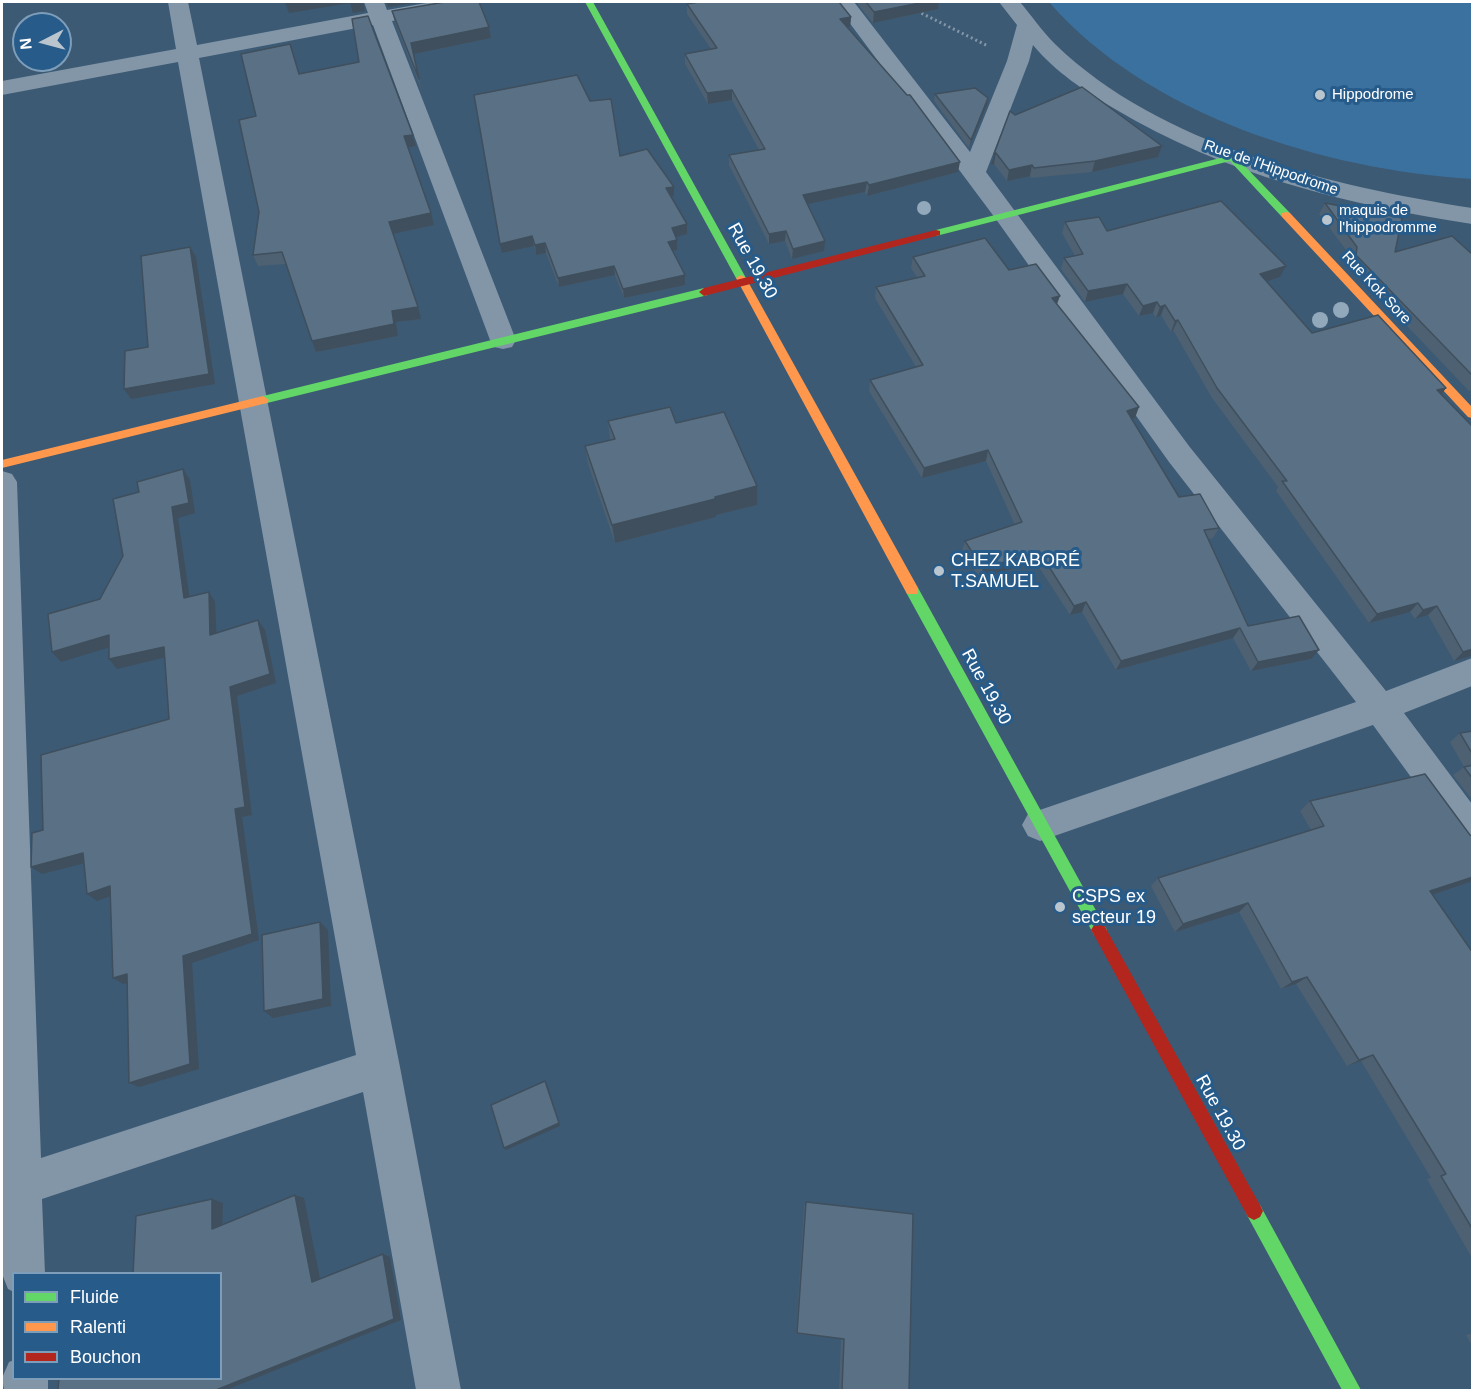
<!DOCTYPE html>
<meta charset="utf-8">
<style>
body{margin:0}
#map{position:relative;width:1474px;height:1392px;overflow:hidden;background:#3c5a74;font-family:Helvetica,sans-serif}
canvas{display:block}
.frame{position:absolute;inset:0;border:3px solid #fff;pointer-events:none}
.legend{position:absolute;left:12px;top:1272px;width:210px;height:108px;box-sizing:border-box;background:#265b8a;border:2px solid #7d9db9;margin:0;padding:8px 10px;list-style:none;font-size:18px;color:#fff}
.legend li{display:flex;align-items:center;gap:12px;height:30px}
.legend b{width:30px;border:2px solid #7d9db9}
.north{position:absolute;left:12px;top:12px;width:60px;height:60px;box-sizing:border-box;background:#265b8a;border:2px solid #7d9db9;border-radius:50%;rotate:264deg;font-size:16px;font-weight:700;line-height:24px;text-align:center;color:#fff}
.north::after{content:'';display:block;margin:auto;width:21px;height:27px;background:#bbc5ce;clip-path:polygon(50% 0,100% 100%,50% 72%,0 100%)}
</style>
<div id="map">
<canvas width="1474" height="1392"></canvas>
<div class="frame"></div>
<ul class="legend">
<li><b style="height:8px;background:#63d668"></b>Fluide</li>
<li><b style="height:8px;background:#ff974d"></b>Ralenti</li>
<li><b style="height:8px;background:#b3261e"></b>Bouchon</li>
</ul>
<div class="north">N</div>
</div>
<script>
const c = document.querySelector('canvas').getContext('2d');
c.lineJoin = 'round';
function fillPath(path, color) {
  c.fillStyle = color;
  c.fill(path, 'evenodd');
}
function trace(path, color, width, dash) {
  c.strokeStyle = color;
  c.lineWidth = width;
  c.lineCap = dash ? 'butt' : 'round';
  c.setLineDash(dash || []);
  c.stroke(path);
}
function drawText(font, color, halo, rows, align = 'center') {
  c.font = font + ' Helvetica,sans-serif';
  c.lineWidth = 6;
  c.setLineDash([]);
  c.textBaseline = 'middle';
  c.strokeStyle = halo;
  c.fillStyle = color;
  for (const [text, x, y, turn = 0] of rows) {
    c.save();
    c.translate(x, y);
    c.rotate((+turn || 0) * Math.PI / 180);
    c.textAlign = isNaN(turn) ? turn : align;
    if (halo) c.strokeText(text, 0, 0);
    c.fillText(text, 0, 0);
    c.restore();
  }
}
const green = new Path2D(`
 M1049,2H1472V179C1326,170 1148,116 1049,2Z`);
const path = new Path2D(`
 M917,11L988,46`);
const street = new Path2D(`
 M168,2H188L197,45L368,13L364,2H384L387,10L432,2H473L470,6L463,8L392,21L516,340L512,347L503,349L494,347L490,340L373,25L199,58L400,1067L461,1390H416L363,1092L42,1199L45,1274H14V1292L8,1289L2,1274V471L12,474L17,482L41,1158L356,1055L178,62L2,95V81L176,49Z
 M834,2H854L970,152L1007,61L1017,25L999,2H1020C1031,15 1042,31 1055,44C1160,146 1332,186 1472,208V224C1348,205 1223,174 1115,109C1086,92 1054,71 1033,45L1029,61L986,172L1189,446L1386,691L1472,658V686L1404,713L1472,804V847L1459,843L1373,725L1040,841L1028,836L1022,825L1028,814L1356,702L1169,462L998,222Z
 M14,1360V1378H48V1390H4L2,1378L9,1362Z`);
const fast = new Path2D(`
 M585,2H593L746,278L745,280L741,281L736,278Z
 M1232,155L1235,156L1290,213V217H1282L1230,161L936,236L931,233L936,230Z
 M704,288L708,289V295L263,404L257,400L263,396Z
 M912,585L917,586L1104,925L1107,930L1104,935L1099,937L1094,935L907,594L906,590L907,586Z
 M1254,1202L1260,1205L1361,1390H1342L1248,1217L1245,1211L1248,1205Z`);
const slow = new Path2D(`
 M1286,212L1290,213L1472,407V418L1468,417L1282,217V213Z
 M741,275L746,278L917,586L918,590L917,594H907L736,278Z
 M263,396L269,400L267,403L2,468V460Z`);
const jam = new Path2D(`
 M936,230L940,231V235L704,296L699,292L704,288Z
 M1099,923L1104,925L1260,1205L1263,1211L1260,1217L1254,1220L1248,1217L1094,935L1091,930L1094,925Z`);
const trees = [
 [924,208,7],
 [1341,310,8],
 [1320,320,8]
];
const wall = new Path2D(`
 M856,2H939L938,9L873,23Z
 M687,4L851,17L850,27L848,28L958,172L867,196L865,192L808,204L824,251L792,259L785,241L769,244L729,165V155L759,150L732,100L708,104L685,64V54L711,49L687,14Z
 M392,11L489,27L491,38L414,54L422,91L395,23Z
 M299,74L413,135L416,146L408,148L434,225L393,234L421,319L396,322L398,336L316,352L286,264L258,266L253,255L259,212L256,116Z
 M935,94L987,105L969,148L934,101Z
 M590,101L620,156L674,196L671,197L687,224V234L675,237L677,250L673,251L685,285L624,298L615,275L559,287L546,253L536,255L534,246L502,253Z
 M1015,115L1162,146L1158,157L1092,172L1031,178L1030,176L1007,181L994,164L991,165L994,154Z
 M1325,203L1395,252L1473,255V390L1469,391L1350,266L1352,258L1319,214Z
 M1065,222L1107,231L1280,277L1266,281L1312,333L1446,388L1441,394L1473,427V657L1471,656L1454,661L1428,615L1415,619L1410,612L1369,623L1276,491L1278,487L1212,398L1173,330L1171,332L1161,315L1156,318L1153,313L1139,316L1123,294L1085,302L1061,269L1064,258L1075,256L1062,233Z
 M913,257L1009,270L1057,304L1135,418L1132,419L1179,497L1219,528L1213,538L1208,539L1248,626L1311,659L1251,671L1233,638L1116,670L1082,612L1070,615L1035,561L980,579L962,551L965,541L1015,525L986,461L922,478L869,391L870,380L916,367L875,298L876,287L917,277L911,268Z
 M608,421L676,423L757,486V505L716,515V517L615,543L588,464L585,446L610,440Z
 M1473,731V801L1453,775L1464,767L1450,742L1460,733Z
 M1310,801L1473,881L1432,895L1473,953V1260L1427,1179L1431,1178L1361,1061L1347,1066L1296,984L1281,989L1239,912L1175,932L1151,886L1158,878L1311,830L1300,811Z
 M806,1202L909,1390H839L841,1339L796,1334L804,1207Z
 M1473,1333V1347L1466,1335Z`);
const shadedWall = new Path2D(`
 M285,2H363L365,11L353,13L350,3L289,13Z
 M387,2H422L388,7Z
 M925,2H939L938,9L873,23L874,12Z
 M851,17L850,27L839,30L840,19Z
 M489,27L491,38L414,54L422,91L411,43Z
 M732,90V100L708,104L707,93Z
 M988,98L987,105L969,148L971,140Z
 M413,135L416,146L407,148L404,136Z
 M1162,146L1158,157L1092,172L1095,161Z
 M996,153L994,164L991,165L994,154Z
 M960,162L958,172L867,196L869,185Z
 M1032,165L1030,176L1007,181L1009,170Z
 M867,182L865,192L803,205V195Z
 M674,187V196L667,198L666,188Z
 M431,213L434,225L393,234L389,222Z
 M687,224V234L672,238V228Z
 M786,231L785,241L769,244V234Z
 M532,236L534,246L502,253L500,244Z
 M677,240V250L669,252L668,242Z
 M825,241L824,251L792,259L793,249Z
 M545,243L546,253L536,255L535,245Z
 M190,247L196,257L215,384L131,399L124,389L209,374Z
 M614,266L615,275L559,287L558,278Z
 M1286,266L1280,277L1255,285L1260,274Z
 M685,275V285L624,298L623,289Z
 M1127,284L1123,294L1085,302L1088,291Z
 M1060,296L1056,307L1052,298Z
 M1157,302L1153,313L1139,316L1143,306Z
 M1165,305L1161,315L1156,318L1160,307Z
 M418,307L421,319L396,322L398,336L316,352L312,341L392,311Z
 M1178,320L1173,330L1171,332L1175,321Z
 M1446,388L1438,399L1437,390Z
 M1139,407L1135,418L1123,422L1127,411Z
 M988,450L986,461L922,478L924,468Z
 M183,469L190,480L195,513L178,518L191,607L184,598L172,507Z
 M757,486V505L716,515V517L615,543L612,525Z
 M1039,551L1035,561L980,579L983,569Z
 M209,592L215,602L217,645L210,635Z
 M1086,602L1082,612L1070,615L1074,606Z
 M1418,603L1410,612L1369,623L1377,614Z
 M1437,606L1428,615L1415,619L1423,610Z
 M258,620L265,630L276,683L237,696L252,815L242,817L259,940L192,963L199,1069L139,1087L129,1083L183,956L235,809L230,687Z
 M1240,628L1233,638L1116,670L1121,661Z
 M109,635L117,645L61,662L52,652Z
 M164,647L171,656L117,669L109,659Z
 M1473,649V655L1471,656L1454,661L1463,652Z
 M1319,650L1311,659L1251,671L1258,662Z
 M83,853L93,861L42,874L31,867Z
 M1473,877V881L1417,900L1430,891Z
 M110,886L119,893L97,901L87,894Z
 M1248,903L1239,912L1175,932L1183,924Z
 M320,922L328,930L331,1006L273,1018L264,1011Z
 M127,974L137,980L123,984L113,978Z
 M1307,977L1296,984L1281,989L1292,982Z
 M1373,1055L1361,1061L1347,1066L1359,1060Z
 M545,1081L547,1084L560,1126L506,1150L504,1148Z
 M295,1195L304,1198L321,1284L312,1282Z
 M212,1199L223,1203L222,1231L212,1229Z
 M383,1254L390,1257L401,1320L226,1390H216Z`);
const building = new Path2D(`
 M445,2H479L489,27L411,43L419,79L392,11Z
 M699,2H839L851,17L840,19L907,95H910L960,162L869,185L867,182L803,195L825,241L793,249L786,231L769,234L729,155L765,149L732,90L707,93L685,54L717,48L687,4Z
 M866,2H925L874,12Z
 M368,16L413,135L404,136L431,213L389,222L418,307L392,311L394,324L312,341L282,252L253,255L259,212L239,120L256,116L241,54L290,44L299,74L359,62L352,19Z
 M577,75L590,101L611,99L620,156L647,149L674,187L666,188L687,224L672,228L677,240L668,242L685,275L623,289L614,266L558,278L545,243L535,245L532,236L500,244L474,95Z
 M1082,87L1162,146L1095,161L1034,168L1032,165L1009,170L996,153L994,154L1010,111L1015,115Z
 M975,88L988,98L971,140L935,94Z
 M1221,201L1286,266L1260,274L1312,333L1378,315L1446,388L1437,390L1473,427V649L1463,652L1437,606L1423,610L1418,603L1377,614L1282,481H1287L1217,388L1178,320L1175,321L1165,305L1160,307L1157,302L1143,306L1127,284L1088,291L1064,258L1083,254L1065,222L1099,217L1107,231Z
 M1325,203L1402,218L1395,252L1452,236L1473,255V376L1356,255L1357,247Z
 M985,238L1009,270L1036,264L1060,296L1052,298L1139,407L1127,411L1179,497L1200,494L1219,528L1204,530L1248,626L1299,616L1319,650L1258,662L1240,628L1121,661L1086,602L1074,606L1039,551L983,569L965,541L1022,522L988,450L924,468L870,380L923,365L876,287L925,276L913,257Z
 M190,247L209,374L124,389L125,351L148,347L141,256Z
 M670,407L676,423L724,412L757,486L715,497V499L612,525L585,446L615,439L608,421Z
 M183,469L189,503L172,507L184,598L209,592L210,635L258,620L270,674L230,687L245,807L235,809L252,934L183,956L190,1064L129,1083L127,974L113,978L110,886L87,894L83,853L31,867L32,833L43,830L41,755L169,719L164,647L109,659V635L52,652L48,614L100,599L123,556L113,499L139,492L137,482Z
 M1473,731V755L1460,733Z
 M1473,765V779L1464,767Z
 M1425,774L1470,835L1473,836V877L1430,891L1473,953V1230L1441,1176L1446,1174L1373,1055L1359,1060L1307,977L1292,982L1248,903L1183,924L1158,878L1324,826L1310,801Z
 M320,922L323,999L264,1011L262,935Z
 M545,1081L559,1123L504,1148L491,1105Z
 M295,1195L312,1282L383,1254L394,1319L216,1390H58L59,1378H220V1274H133L136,1216L212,1199V1229Z
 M806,1202L913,1214L909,1390H842L844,1339L797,1333Z`);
const markers = [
 [1320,95,6,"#bbc5ce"],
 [1327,220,6,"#bbc5ce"],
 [939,571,6,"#bbc5ce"],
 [1060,907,6,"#bbc5ce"]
];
const farPoinames = [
 ["Hippodrome",1332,95],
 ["maquis de",1339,211],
 ["l'hippodromme",1339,228]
];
const farStreetnames = [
 ["Rue de l'Hippodrome",1271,168,19],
 ["Rue Kok Sore",1376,288,47]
];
const streetNames = [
 ["Rue 19.30",752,261,61],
 ["Rue 19.30",986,687,61],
 ["Rue 19.30",1220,1113,61]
];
const poiNames = [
 ["CHEZ KABORÉ",951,561],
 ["T.SAMUEL",951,582],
 ["CSPS ex",1072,897],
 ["secteur 19",1072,918]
];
fillPath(green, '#3b719f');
trace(path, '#8396a7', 3, [2, 3]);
fillPath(street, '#8396a7');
fillPath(fast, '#63d668');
fillPath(slow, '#ff974d');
fillPath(jam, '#b3261e');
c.fillStyle = '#92a9bc';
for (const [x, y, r] of trees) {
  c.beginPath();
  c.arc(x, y, r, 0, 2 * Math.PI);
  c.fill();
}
fillPath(wall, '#4d6172');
fillPath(shadedWall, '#3f4f5d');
fillPath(building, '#5a7185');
trace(building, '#3f4f5d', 1.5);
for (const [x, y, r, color] of markers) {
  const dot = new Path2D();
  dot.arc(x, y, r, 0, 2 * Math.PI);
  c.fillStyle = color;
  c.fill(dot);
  trace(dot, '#265b8a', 2);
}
drawText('15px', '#fff', '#265b8a', farPoinames, 'left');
drawText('15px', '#fff', '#265b8a', farStreetnames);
drawText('18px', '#fff', '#265b8a', streetNames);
drawText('18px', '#fff', '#265b8a', poiNames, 'left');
</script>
